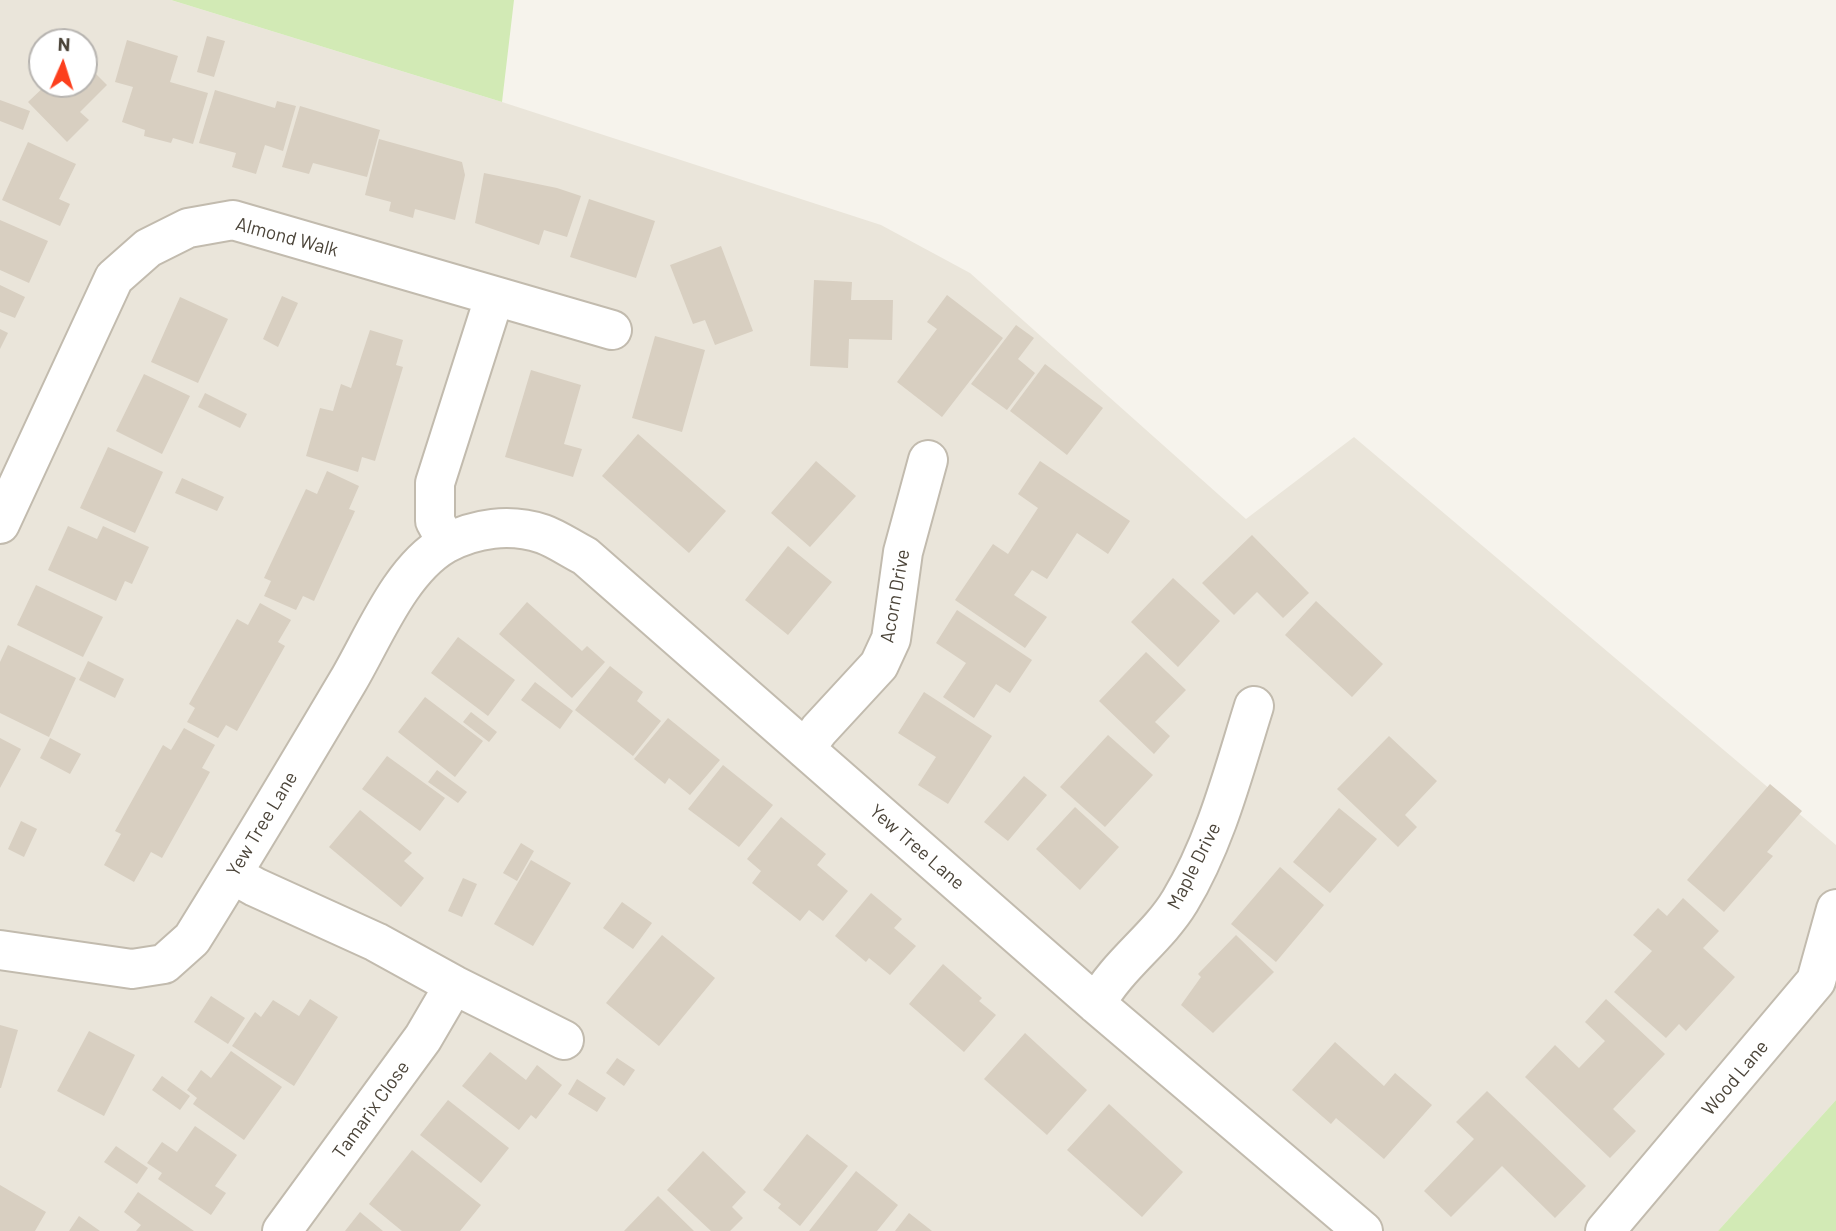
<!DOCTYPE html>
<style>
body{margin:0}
#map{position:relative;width:1836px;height:1231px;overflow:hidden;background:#f6f3ec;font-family:Barlow,sans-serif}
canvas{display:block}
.north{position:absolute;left:28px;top:28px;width:70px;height:70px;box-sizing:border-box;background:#fff;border:2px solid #b7b4b0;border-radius:50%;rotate:3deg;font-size:19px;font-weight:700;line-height:28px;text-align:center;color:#4b4439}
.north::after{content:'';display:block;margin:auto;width:24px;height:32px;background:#fc3f1d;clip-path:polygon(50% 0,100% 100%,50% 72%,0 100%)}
</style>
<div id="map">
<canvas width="1836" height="1231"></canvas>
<div class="north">N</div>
</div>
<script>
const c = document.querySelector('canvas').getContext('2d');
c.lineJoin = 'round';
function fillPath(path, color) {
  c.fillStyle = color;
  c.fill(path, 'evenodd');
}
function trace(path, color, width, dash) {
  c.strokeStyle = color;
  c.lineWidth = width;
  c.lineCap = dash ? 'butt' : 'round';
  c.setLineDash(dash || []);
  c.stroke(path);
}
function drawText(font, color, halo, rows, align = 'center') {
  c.font = font + ' Barlow,sans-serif';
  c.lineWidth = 5;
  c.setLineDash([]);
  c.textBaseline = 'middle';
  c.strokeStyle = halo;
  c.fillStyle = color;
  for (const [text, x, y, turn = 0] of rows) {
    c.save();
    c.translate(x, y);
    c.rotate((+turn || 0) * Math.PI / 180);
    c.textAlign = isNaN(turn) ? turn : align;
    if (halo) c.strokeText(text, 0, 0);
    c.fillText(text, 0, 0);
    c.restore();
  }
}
const residential = new Path2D(`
 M0,0H171L502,102L881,225L970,273L1246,519L1354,437L1836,845V1100L1718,1231H0ZM42,42H84V84H42Z`);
const green = new Path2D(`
 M171,0H514L502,102Z
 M1836,1100V1231H1718Z`);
const building = new Path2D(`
 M207,36L225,41L214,77L197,72Z
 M127,40L178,56L170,82L208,93L193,144L173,138L171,143L144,136L145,130L122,122L133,87L115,82Z
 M84,62L107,85L80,112L89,120L67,142L28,102L47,84H84Z
 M215,90L275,108L277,101L296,106L283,151L265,145L256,174L232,167L236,153L199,143Z
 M0,100L30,111L23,130L0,121Z
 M300,106L380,130L367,177L313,163L309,174L282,167Z
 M379,139L462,162L465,175L455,220L415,209L413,218L389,211L391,202L365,195Z
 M28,142L76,164L59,199L70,204L60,226L2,200Z
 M484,173L557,188L581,196L567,237L544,230L539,245L475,223Z
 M589,199L655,221L636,278L570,257Z
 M0,220L48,241L29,283L0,270Z
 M721,246L753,331L715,345L705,320L693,324L670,265Z
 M814,280L852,282L851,300H893L892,340L849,339L848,368L810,366Z
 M0,285L25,297L15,318L0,312Z
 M947,295L1003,338L942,417L897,382L937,329L927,322Z
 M282,296L298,303L278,347L263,339Z
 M180,297L228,319L198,383L151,362Z
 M1016,325L1034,338L1018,359L1035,373L1007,410L971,384Z
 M0,329L8,333L0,349Z
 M370,330L403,340L396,365L403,367L375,461L362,457L358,472L306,456L320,408L333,411L341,384L351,388Z
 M655,336L705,350L682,432L632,418Z
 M1045,364L1103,408L1067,455L1010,411Z
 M531,370L581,385L564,444L582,449L573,477L505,457Z
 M144,374L190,396L162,454L116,431Z
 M205,393L247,414L240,428L198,407Z
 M638,434L726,511L689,553L602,476Z
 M108,447L163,472L135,533L80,508Z
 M816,461L856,496L810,547L771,513Z
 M1040,461L1130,521L1108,554L1077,533L1047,579L1032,570L1014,595L1047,617L1025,648L955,600L993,544L1008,554L1038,508L1018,494Z
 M327,471L359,486L349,509L355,511L314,601L303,596L296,610L264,596L271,581L264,578L306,489L317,494Z
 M182,478L224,497L217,511L175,493Z
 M68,526L97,539L103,526L149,547L132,584L125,581L116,601L48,570Z
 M1252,535L1309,593L1283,618L1257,592L1234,615L1202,583Z
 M788,546L832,582L788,635L745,600Z
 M1173,578L1220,621L1178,667L1131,622Z
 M36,585L103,617L83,657L17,625Z
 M1316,601L1383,664L1352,697L1285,635Z
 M527,602L582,651L587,646L605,662L572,698L499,634Z
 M260,603L291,620L278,642L285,646L237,731L226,725L218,738L187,722L195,708L189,704L237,619L248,625Z
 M957,610L1032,660L1010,693L996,684L974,718L943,697L966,663L936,643Z
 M458,637L515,680L488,716L431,673Z
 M8,645L76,678L49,737L0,713V662Z
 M1146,652L1186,690L1155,722L1170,736L1154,754L1099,701Z
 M88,661L124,679L115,698L79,680Z
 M610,666L643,692L637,701L661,721L633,756L575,710Z
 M535,682L573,711L560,729L521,700Z
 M924,692L992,736L948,804L918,785L936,757L898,733Z
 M425,697L483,741L455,777L398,732Z
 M471,712L497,732L489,742L463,722Z
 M668,718L720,760L690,795L669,778L665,784L634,759Z
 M184,728L215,745L202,768L210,772L162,858L151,852L134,882L104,865L121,834L115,831L163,745L171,750Z
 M1108,735L1153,775L1105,827L1060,787Z
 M1389,736L1437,781L1405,815L1417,827L1398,847L1337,789Z
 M0,738L21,749L0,788Z
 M50,738L81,754L70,774L40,758Z
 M387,756L445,798L420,831L362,789Z
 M723,765L773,805L739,847L688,809Z
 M437,770L467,792L458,803L428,782Z
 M1024,776L1047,795L1008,841L984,822Z
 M1770,784L1802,811L1767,852L1773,856L1724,912L1687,880Z
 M1075,807L1119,847L1080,890L1036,849Z
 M1339,808L1377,839L1330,893L1293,862Z
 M360,810L412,853L404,861L424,878L401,907L329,847Z
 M781,817L826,854L817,865L848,891L823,921L809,910L800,921L752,883L761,871L747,859Z
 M21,821L37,829L24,857L8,849Z
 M521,843L534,851L517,881L503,873Z
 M531,860L571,883L533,946L494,924Z
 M1280,867L1324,905L1276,962L1231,924Z
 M463,878L477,884L462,917L448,911Z
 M871,893L902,919L894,928L916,946L890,975L869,958L866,962L835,936Z
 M1683,898L1719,931L1703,948L1735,977L1686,1031L1679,1024L1666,1038L1614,992L1652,951L1633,935L1658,908L1667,916Z
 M622,902L652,923L633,949L603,928Z
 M662,935L715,978L659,1046L606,1003Z
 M1236,935L1274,972L1213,1033L1181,1005L1201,977L1198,974Z
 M943,964L982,998L979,1001L996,1015L964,1052L909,1004Z
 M211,996L245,1018L228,1044L194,1022Z
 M310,999L338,1017L294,1086L232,1046L255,1012L261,1017L273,1000L299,1016Z
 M1606,999L1665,1054L1613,1109L1636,1131L1610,1158L1525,1077L1555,1045L1579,1068L1605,1041L1585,1022Z
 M0,1025L18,1030L1,1088H0Z
 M89,1031L135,1055L104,1116L57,1091Z
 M1025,1033L1087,1090L1047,1135L984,1079Z
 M1335,1042L1384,1086L1395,1073L1432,1105L1384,1159L1336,1118L1331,1124L1292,1090Z
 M231,1051L282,1087L244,1140L193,1104L197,1098L187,1090L201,1070L211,1078Z
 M490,1052L526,1080L537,1065L562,1085L536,1119L531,1115L519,1130L462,1086Z
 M617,1058L635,1070L624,1086L606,1073Z
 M162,1076L190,1096L180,1110L152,1090Z
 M577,1079L606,1098L597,1112L568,1094Z
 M1487,1091L1586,1186L1555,1218L1502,1166L1451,1217L1424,1191L1474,1139L1456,1122Z
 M448,1100L509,1148L481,1183L420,1135Z
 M1109,1104L1183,1172L1142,1217L1067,1150Z
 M195,1126L237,1155L215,1186L226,1193L211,1215L158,1179L162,1173L147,1163L162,1142L177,1152Z
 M807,1134L848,1166L800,1226L778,1208L781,1204L763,1190Z
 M116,1146L148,1168L137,1184L104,1162Z
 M412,1150L481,1205L460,1231H402L369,1204Z
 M703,1151L746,1192L732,1207L743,1218L730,1231H711L667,1190Z
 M856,1171L898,1205L877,1231H809Z
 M0,1185L46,1212L35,1231H0Z
 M138,1192L194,1231H136L141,1225L124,1212Z
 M658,1196L694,1231H624Z
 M360,1212L383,1231H345Z
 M909,1213L932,1231H895Z
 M79,1216L100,1231H69Z`);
const minor = new Path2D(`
 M0,524L114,278L148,248L188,228L233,220L612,330
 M447,543L435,521V483L494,298
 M805,749L819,730L879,665L891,639L903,552L928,460
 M232,874L255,887L376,942L454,985L423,1038L282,1231
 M0,950L132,969L164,964L192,939C245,854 297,767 348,681C374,637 400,570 445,544C475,528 510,523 543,534C557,539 571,549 585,556L1096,1004L1363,1231
 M454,985L564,1040
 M1096,1004C1118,964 1157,939 1180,901C1216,841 1233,773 1254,706
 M1605,1231L1816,981L1836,909`);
const streetNames = [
 ["Almond Walk",287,237,15],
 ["Acorn Drive",895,596,-80],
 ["Yew Tree Lane",262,824,-59],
 ["Yew Tree Lane",917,847,41],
 ["Maple Drive",1194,866,-63],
 ["Wood Lane",1735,1078,-50],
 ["Tamarix Close",371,1110,-54]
];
fillPath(residential, '#eae5da');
fillPath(green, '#d2eab5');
fillPath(building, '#d8cfc1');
trace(minor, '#c2bbae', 42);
trace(minor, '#fff', 38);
drawText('19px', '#4b4439', '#fff', streetNames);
</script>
